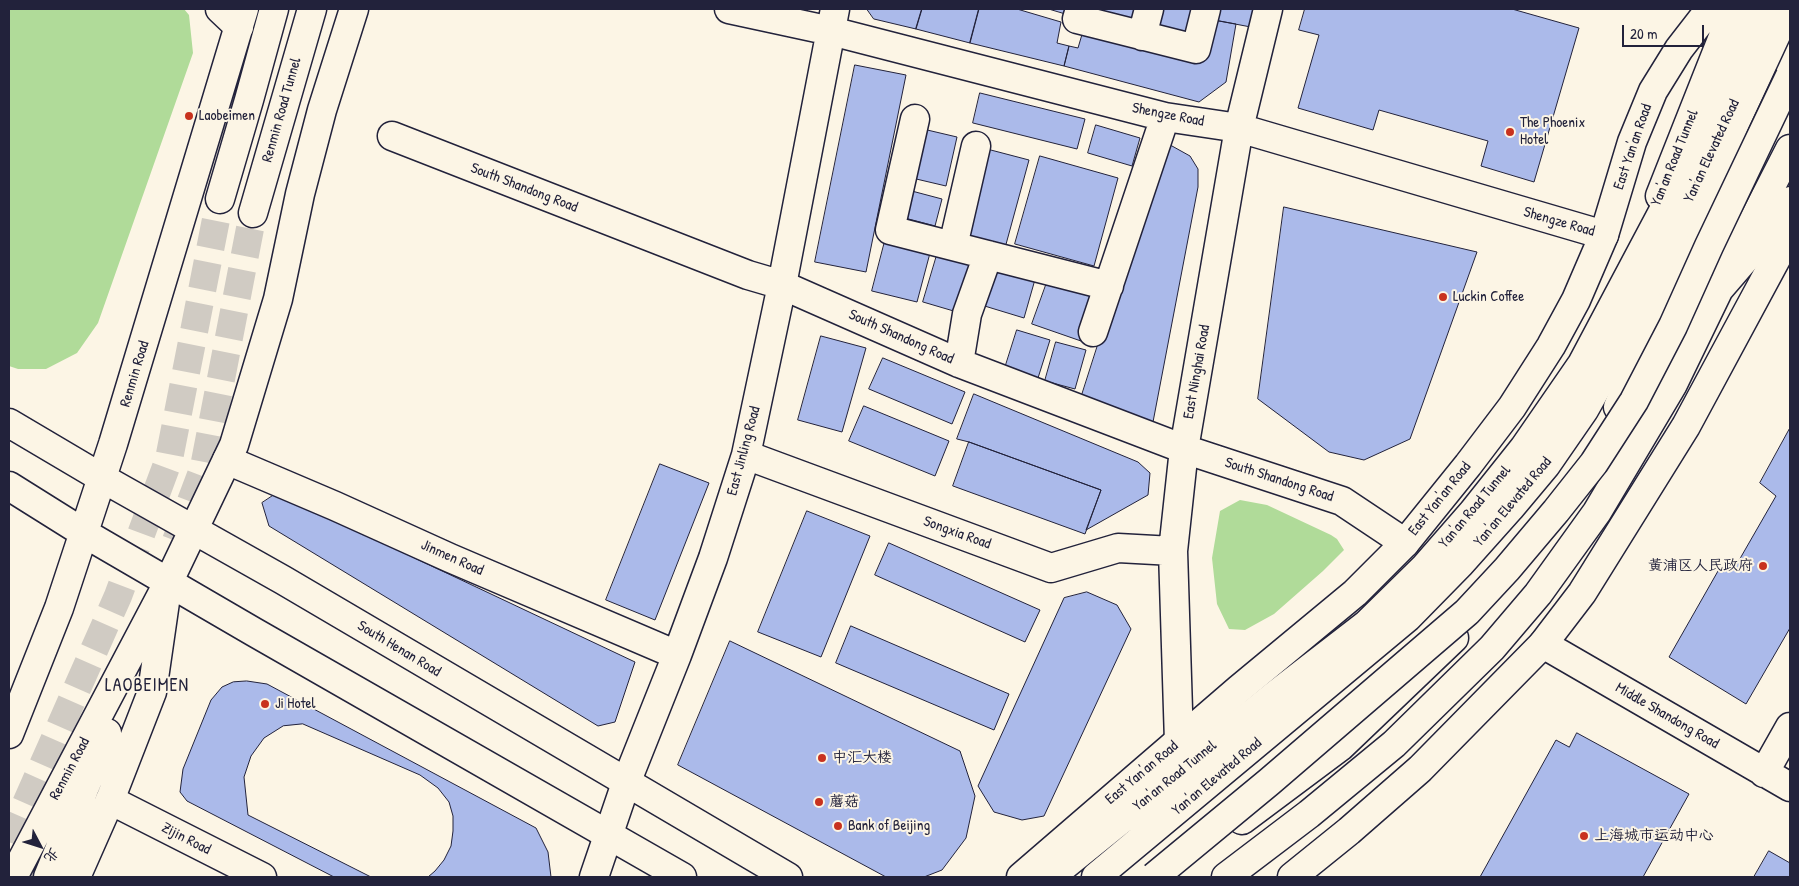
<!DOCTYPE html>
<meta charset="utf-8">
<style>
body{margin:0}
#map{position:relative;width:1799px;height:886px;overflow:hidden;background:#fcf5e5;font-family:"Patrick Hand","LXGW WenKai TC",sans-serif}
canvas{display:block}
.frame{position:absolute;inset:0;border:10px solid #22223b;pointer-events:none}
.north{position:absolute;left:15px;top:821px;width:50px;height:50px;-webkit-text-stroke:4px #fcf5e5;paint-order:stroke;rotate:130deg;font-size:14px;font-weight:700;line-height:20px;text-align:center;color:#22223b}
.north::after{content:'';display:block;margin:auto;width:18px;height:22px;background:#22223b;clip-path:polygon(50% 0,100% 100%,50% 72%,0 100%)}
.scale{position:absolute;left:1622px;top:25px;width:82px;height:22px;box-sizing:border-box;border:2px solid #22223b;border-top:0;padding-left:6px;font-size:15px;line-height:18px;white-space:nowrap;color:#22223b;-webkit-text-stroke:4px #fcf5e5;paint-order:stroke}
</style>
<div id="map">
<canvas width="1799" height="886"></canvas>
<div class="frame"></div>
<div class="north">北</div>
<div class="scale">20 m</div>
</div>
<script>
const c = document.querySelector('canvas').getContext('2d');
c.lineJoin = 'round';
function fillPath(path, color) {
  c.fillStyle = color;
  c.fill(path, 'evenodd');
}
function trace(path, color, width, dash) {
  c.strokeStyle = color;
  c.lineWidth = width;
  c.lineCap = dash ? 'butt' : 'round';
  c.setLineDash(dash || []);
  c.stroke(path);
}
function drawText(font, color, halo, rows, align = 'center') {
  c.font = font + ' "Patrick Hand","LXGW WenKai TC",sans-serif';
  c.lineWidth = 4;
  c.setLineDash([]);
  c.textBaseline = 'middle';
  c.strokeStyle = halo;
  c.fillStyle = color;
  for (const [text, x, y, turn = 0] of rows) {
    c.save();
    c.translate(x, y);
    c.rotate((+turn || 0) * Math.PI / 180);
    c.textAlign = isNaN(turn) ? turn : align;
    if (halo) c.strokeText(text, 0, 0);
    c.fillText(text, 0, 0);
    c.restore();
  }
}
const green = new Path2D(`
 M9,9H184L189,15L193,53L98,323L77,353L46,369H18L9,366Z
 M1240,500L1267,505L1331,535L1337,539L1344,550L1323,571L1274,614L1245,630L1229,629L1217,604L1212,558L1220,511Z`);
const building = new Path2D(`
 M867,9H922L916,29L874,19Z
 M922,9H979L970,43L916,29Z
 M979,9H1017L1061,22L1057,43L1069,46L1064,66L970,43Z
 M1049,9H1072L1070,15Z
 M1092,9H1142L1137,31Z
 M1159,9H1201L1193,43L1154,34Z
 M1216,9H1260L1256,28L1214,20Z
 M1305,9H1512L1579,28L1534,182L1481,166L1488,141L1379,110L1373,130L1298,108L1319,35L1299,30Z
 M1208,19L1236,24L1226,82L1199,102L1064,66L1069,46L1078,48L1083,31L1199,55Z
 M855,65L906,75L866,272L815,262Z
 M980,93L1085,119L1077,149L973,123Z
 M1096,125L1140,138L1132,166L1088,153Z
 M923,129L957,137L946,186L912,178Z
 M1163,141L1190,156L1198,169V187L1153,422L1081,398Z
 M987,149L1029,160L1005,248L963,237Z
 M1040,156L1118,178L1094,266L1015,244Z
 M908,190L942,199L935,226L901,217Z
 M1284,207L1477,252L1410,439L1364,460L1329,452L1258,399Z
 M885,241L930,253L917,302L872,291Z
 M937,255L971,265L957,312L923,302Z
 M989,263L1036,276L1024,318L978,304Z
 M1050,274L1098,291L1081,341L1032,324Z
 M1017,330L1050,340L1038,378L1005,368Z
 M821,336L866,348L842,432L798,420Z
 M1056,342L1086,350L1075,389L1045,381Z
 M883,358L965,392L952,424L869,389Z
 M974,394L1138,462L1150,473L1148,495L1086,530L1101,490L969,442L957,439Z
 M864,406L949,441L935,476L849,441Z
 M1790,428V628L1746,704L1669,657L1722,564L1734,569L1776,496L1760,483Z
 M969,442L1101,490L1085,534L953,486Z
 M660,464L709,483L655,620L606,600Z
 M277,493L635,662L615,722L598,726L269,526L262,503Z
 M807,511L870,536L821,657L758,632Z
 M889,543L1040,610L1025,642L875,575Z
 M1087,592L1117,605L1131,629L1044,816L1022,820L994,812L978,786L1064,598Z
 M851,626L1009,694L994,730L836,663Z
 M730,641L960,751L975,796L966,838L942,870L924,877H886L678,765Z
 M247,681L267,684L536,828L548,852L551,877H334L187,801L180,792L183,769L211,700L222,687L233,682Z
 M303,724L420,775L438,788L449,802L453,816V831L451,846L444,860L435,871L428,877H371L248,815L244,777L251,756L264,738L283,726Z
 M1577,733L1689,794L1643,877H1480L1556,740L1569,747Z
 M1769,851L1790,863V877H1754Z`);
const majorTunnel = new Path2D(`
 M176,541L204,467L253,213
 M9,842L118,596L169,459L220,199
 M31,877L59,815`);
const minor = new Path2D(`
 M220,9L239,27
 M729,9L831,31L1165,117L1239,128L1604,235
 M1080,9L1077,19L1196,49L1206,9
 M1142,36L1149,9
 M915,119L890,230L1109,286
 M392,136L748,275L782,285L959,363L1184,449L1342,501L1405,543
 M953,246L976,146
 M1093,332L1165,117
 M959,363L967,314L988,255
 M746,455L1051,568L1118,548L1173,551
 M227,460L335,506L450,558L677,655
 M1543,644L1790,787
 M1179,742L1173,551L1184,449L1239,128L1268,9
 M1764,773L1790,727
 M110,800L262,877
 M594,877L626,783L677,655L713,558L746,455L782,285L835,9`);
const major = new Path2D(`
 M1660,196L1734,9
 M220,199L249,100L274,9
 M253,213L312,9
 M1727,272L1790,149
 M1618,407L1736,121L1788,9
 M9,423L102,478L283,580L788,877
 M9,486L84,533L254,632L682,877
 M9,734L59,608L113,444L244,9
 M1242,820L1341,746L1454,638
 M13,877L169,581L234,445L278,299L300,194L322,110L354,9
 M48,877L107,733
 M76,877L110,800L152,692L165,602
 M1021,877L1239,689L1355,593L1405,543L1468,465L1512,407L1551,346L1576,300L1604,235L1632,142L1653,91L1679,49L1710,9
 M1292,877L1349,831L1420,769L1543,644L1582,593L1686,426L1790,233`);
const highway = new Path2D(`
 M1050,877L1274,696L1367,624L1425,567L1473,512L1524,448L1582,364L1703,136L1763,9
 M1096,877L1408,617L1460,564L1510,508L1546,465L1584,410L1606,371L1688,203
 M1226,877L1309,814L1394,744L1492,648L1538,594L1597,512L1673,384L1719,289L1757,245L1790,201`);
const highwayBridge = new Path2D(`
 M1154,877L1269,782L1467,612L1507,569L1556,511L1594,463L1634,401L1673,326L1709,246L1790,76`);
const markers = [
 [189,116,5,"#c8321e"],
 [1510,132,5,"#c8321e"],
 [1443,297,5,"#c8321e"],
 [1763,566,5,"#c8321e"],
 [265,704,5,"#c8321e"],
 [822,758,5,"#c8321e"],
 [819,802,5,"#c8321e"],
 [838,826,5,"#c8321e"],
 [1584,836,5,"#c8321e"]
];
const streetNames = [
 ["Renmin Road Tunnel",282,110,-74],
 ["Shengze Road",1168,115,11],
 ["East Yan'an Road",1633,147,-71],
 ["Yan'an Elevated Road",1712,151,-65],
 ["Yan'an Road Tunnel",1675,158,-68],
 ["South Shandong Road",524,188,21],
 ["Shengze Road",1559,222,16],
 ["South Shandong Road",901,337,24],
 ["East Ninghai Road",1197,372,-80],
 ["Renmin Road",135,374,-73],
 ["East Jinling Road",744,451,-75],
 ["South Shandong Road",1279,480,18],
 ["East Yan'an Road",1440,499,-51],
 ["Yan'an Elevated Road",1513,502,-50],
 ["Yan'an Road Tunnel",1475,507,-50],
 ["Songxia Road",957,533,20],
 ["Jinmen Road",452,558,24],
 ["South Henan Road",399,649,31],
 ["Middle Shandong Road",1667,716,30],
 ["Renmin Road",70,769,-62],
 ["East Yan'an Road",1142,773,-40],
 ["Yan'an Road Tunnel",1175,776,-39],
 ["Yan'an Elevated Road",1217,777,-40],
 ["Zijin Road",186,839,27]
];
const poiNames = [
 ["Laobeimen",199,116],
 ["The Phoenix",1520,123],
 ["Hotel",1520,140],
 ["Luckin Coffee",1453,297],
 ["黄浦区人民政府",1753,566,"right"],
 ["Ji Hotel",275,704],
 ["中汇大楼",832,758],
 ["蘑菇",829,802],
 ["Bank of Beijing",848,826],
 ["上海城市运动中心",1594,836]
];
const quarterNames = [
 ["LAOBEIMEN",147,686]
];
fillPath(green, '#b0db99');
fillPath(building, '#abbaea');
trace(building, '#22223b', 1);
trace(majorTunnel, '#d0cbc3', 28, [28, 14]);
trace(minor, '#22223b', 31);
trace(major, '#22223b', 31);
trace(highway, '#22223b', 31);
trace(minor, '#fcf5e5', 28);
trace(major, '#fcf5e5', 28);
trace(highway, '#fcf5e5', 28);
trace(highwayBridge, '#22223b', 31, []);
trace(highwayBridge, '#fcf5e5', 28);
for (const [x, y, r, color] of markers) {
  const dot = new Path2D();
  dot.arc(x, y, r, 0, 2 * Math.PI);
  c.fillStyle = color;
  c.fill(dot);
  trace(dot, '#fcf5e5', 2);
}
drawText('15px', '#22223b', '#fcf5e5', streetNames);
drawText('15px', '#22223b', '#fcf5e5', poiNames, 'left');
c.letterSpacing = '1px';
drawText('18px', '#22223b', '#fcf5e5', quarterNames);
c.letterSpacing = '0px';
</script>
